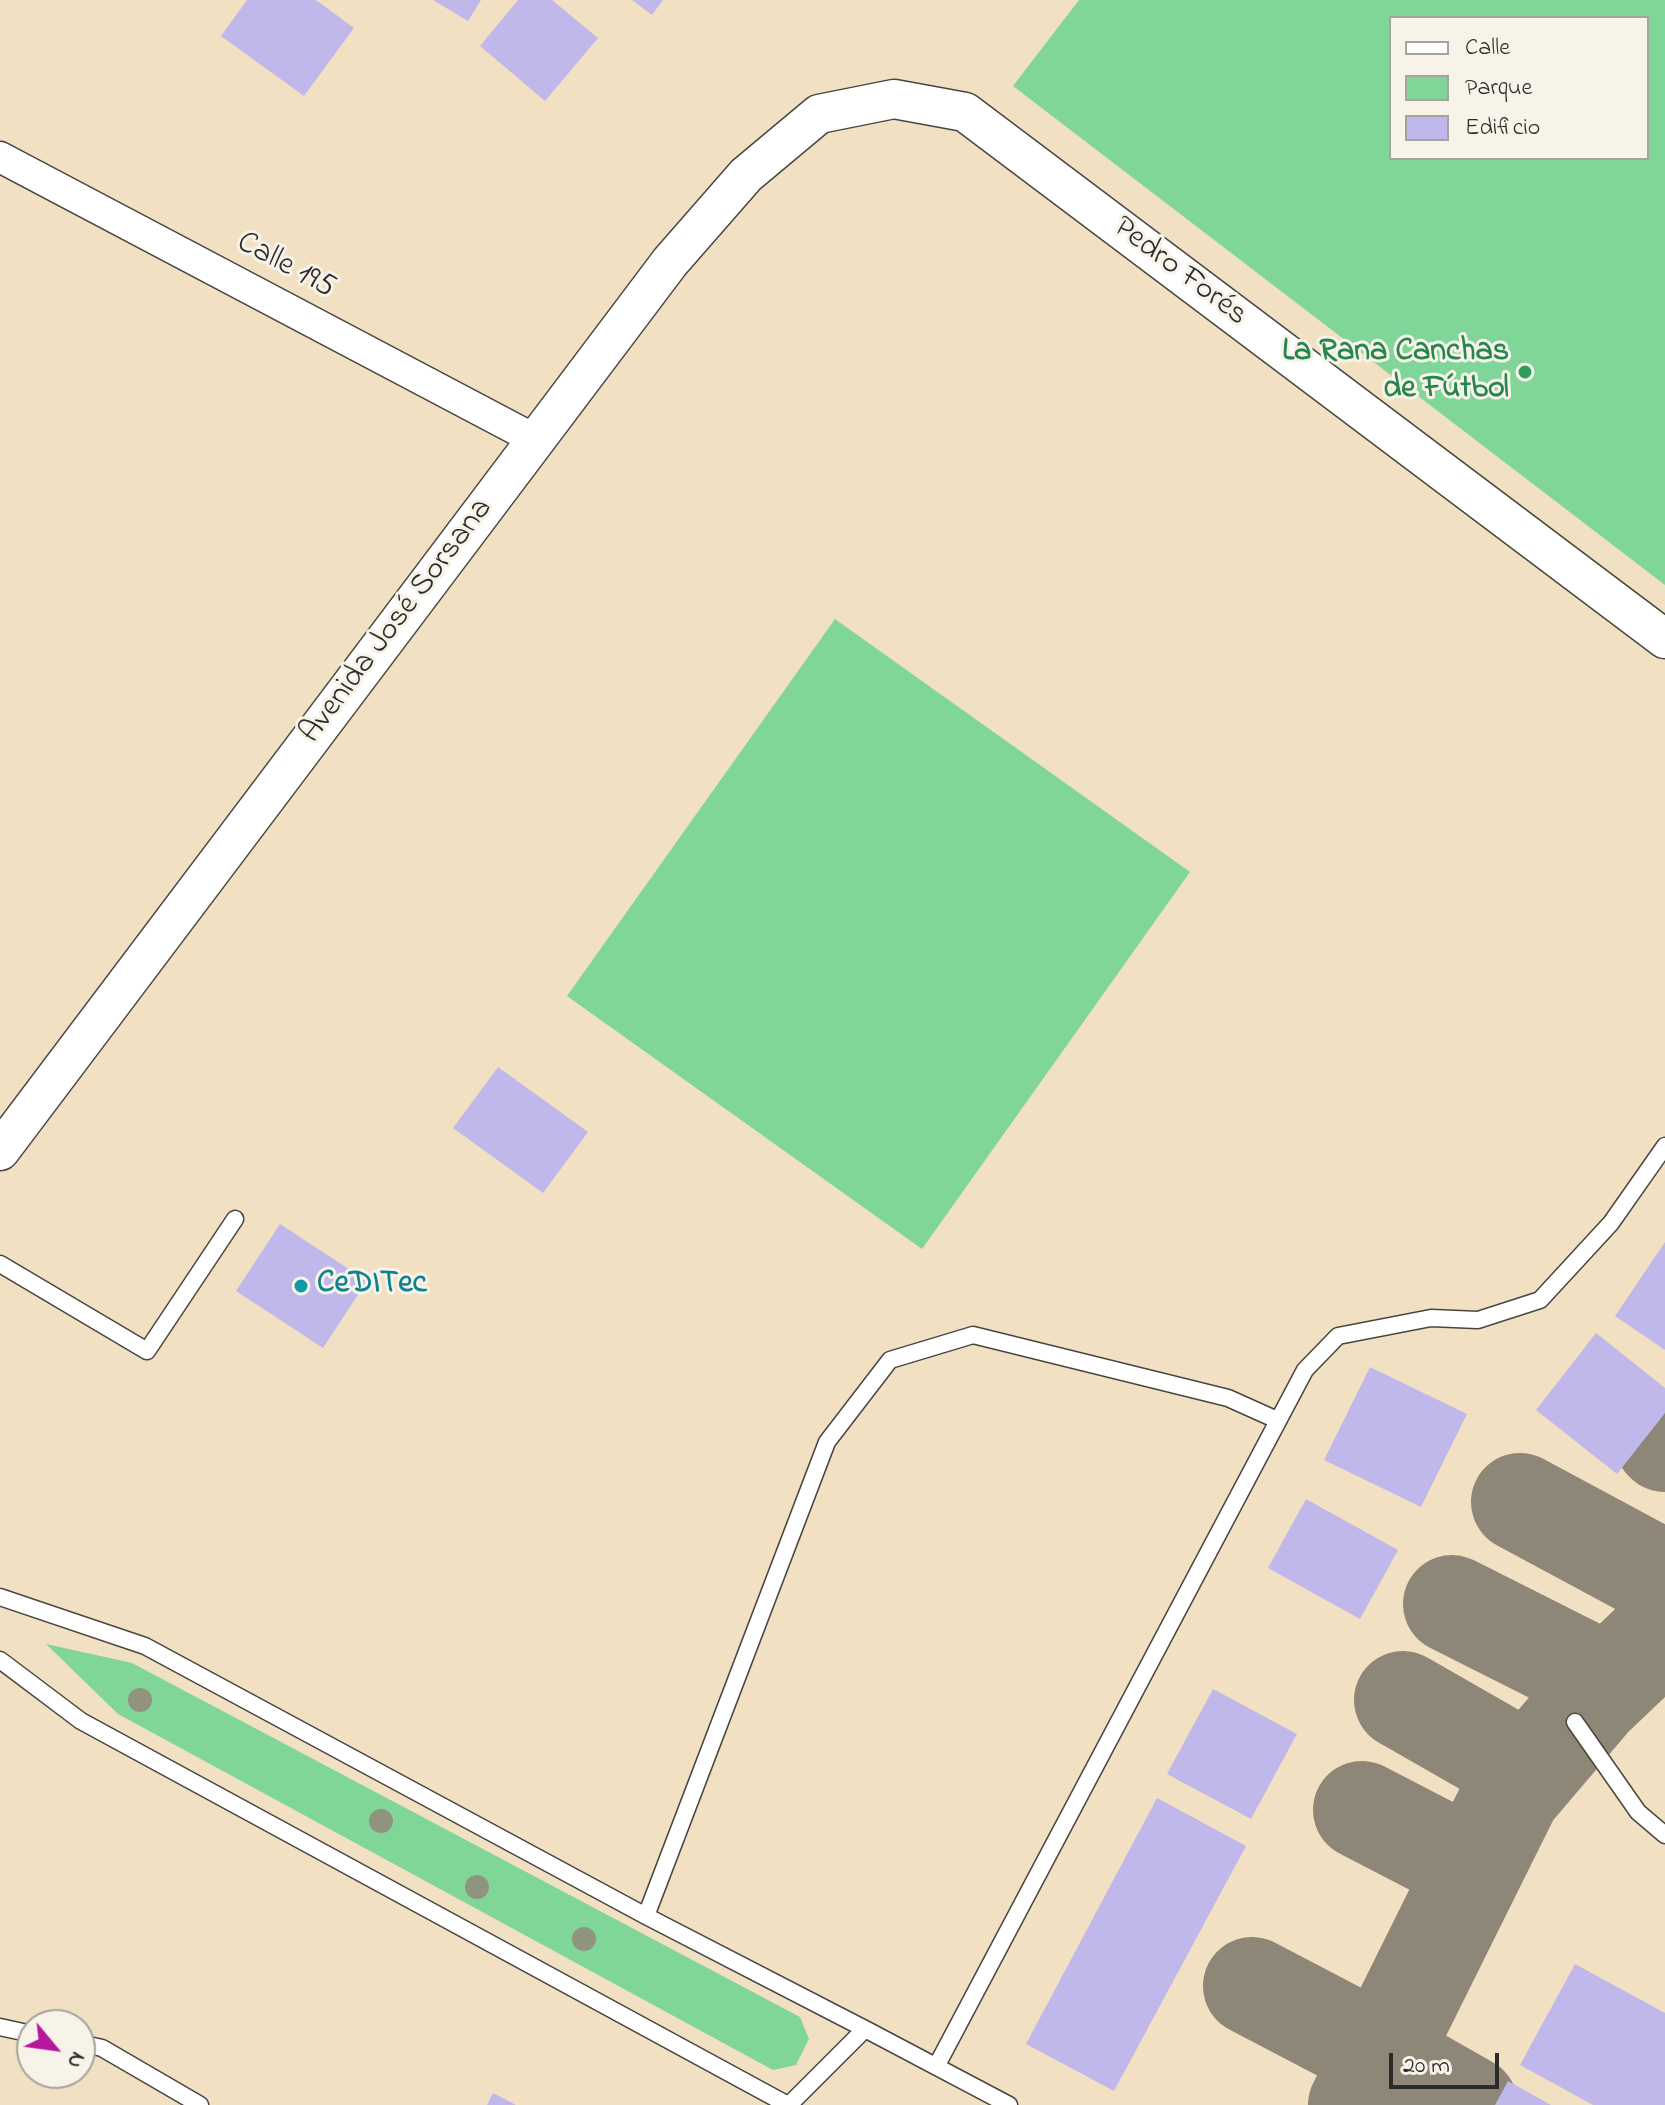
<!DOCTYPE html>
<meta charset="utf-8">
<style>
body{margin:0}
#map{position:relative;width:1665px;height:2105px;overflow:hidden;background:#f1e0c2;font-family:"Indie Flower",sans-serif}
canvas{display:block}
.legend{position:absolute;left:1389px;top:16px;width:260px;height:144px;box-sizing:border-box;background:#f7f3e8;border:2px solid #a5a39c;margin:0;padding:10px 14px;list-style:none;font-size:24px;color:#2b2b2b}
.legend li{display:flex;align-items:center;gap:16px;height:40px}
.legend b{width:40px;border:2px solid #a5a39c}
.north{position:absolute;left:16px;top:2009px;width:80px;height:80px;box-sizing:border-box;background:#f7f3e8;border:2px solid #a5a39c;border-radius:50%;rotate:119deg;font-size:22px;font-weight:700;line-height:32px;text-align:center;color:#2b2b2b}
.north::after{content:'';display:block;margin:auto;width:28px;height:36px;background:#b5179e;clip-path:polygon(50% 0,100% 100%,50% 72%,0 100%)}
.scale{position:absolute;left:1389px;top:2053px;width:110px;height:36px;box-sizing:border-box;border:4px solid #2b2b2b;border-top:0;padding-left:10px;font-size:24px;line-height:28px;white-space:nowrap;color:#2b2b2b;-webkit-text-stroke:6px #f7f3e8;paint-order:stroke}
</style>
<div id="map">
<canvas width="1665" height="2105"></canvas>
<ul class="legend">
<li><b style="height:10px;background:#fff"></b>Calle</li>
<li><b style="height:22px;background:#80d598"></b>Parque</li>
<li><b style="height:22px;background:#c0b8ea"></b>Edificio</li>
</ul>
<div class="north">N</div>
<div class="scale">20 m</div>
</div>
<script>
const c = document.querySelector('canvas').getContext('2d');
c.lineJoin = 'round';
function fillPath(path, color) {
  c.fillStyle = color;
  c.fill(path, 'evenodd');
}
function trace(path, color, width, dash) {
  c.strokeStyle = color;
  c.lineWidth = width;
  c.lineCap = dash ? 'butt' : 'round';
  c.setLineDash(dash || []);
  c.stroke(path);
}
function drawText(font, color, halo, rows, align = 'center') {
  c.font = font + ' "Indie Flower",sans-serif';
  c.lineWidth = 6;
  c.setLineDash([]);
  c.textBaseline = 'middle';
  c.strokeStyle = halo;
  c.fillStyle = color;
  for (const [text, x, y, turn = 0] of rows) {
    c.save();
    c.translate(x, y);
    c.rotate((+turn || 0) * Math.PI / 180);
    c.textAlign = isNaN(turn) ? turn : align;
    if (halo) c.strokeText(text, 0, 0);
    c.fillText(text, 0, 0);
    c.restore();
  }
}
const green = new Path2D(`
 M1079,0H1665V585L1013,86ZM1391,18H1647V158H1391Z
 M835,619L1190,872L922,1249L567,996Z
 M46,1644L132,1663L800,2017L809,2039L796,2065L773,2070L118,1714Z`);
const taxiway = new Path2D(`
 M1663,1441L1665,1443
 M1520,1502L1665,1580
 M1452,1604L1577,1667L1585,1673L1592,1699
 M1403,1700L1499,1755L1507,1768L1512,1793
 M1362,1810L1447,1854L1468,1881
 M1252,1986L1359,2042L1372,2060L1375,2071L1404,2068L1469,2105
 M1357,2105L1512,1793L1592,1699L1665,1629`);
const building = new Path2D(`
 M247,0H316L354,28L304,96L221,36Z
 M433,0H481L468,21Z
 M518,0H552L598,38L545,101L480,46Z
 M632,0H663L652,15Z
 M498,1067L588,1132L543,1193L453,1128Z
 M280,1224L367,1281L323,1348L236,1291Z
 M1665,1242V1350L1615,1316Z
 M1596,1333L1665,1388V1413L1617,1474L1536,1410Z
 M1370,1367L1467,1414L1421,1507L1324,1460Z
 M1306,1499L1398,1550L1360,1619L1268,1568Z
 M1213,1689L1297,1734L1251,1819L1167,1774Z
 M1157,1798L1246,1846L1114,2091L1026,2044Z
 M1575,1964L1665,2013V2105H1593L1520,2065Z
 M1508,2081L1551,2105H1495Z
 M493,2093L516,2105H487Z`);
const service = new Path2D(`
 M0,1264L147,1351L235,1219
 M0,1597L145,1646L646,1916L865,2029L789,2105
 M0,1660L81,1721L788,2105
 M1575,1722L1638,1812L1665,1835
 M646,1916L827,1442L890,1360L973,1335L1228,1398L1277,1420
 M0,2027L32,2034
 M865,2029L1009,2105
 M80,2043L102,2048L200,2105
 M937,2065L1305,1370L1338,1336L1431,1318L1478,1320L1540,1300L1611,1223L1665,1146`);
const minor = new Path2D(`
 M0,157L536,440`);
const tertiary = new Path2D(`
 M0,1151L670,262L746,175L819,114L894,99L965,112L1665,639`);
const trees = [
 [140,1700],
 [381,1821],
 [477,1887],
 [584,1939]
];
const markers = [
 [1525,372,8,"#2e9e5b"],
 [301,1286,8,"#0f9aa8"]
];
const streetNames = [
 ["Calle 195",285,267,28],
 ["Pedro Forés",1179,273,37],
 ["Avenida José Sorsana",398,622,-53]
];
const leisureNames = [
 ["La Rana Canchas",1509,354],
 ["de Fútbol",1509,391]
];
const cultureNames = [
 ["CeDITec",317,1286]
];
fillPath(green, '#80d598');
trace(taxiway, '#8e8676', 98);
fillPath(building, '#c0b8ea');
trace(service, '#494642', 19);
trace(minor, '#494642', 33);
trace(tertiary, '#494642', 41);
trace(service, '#fff', 16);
trace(minor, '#fff', 30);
trace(tertiary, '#fff', 38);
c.fillStyle = '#90947e';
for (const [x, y] of trees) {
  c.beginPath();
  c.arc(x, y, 12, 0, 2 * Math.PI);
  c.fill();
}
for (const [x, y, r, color] of markers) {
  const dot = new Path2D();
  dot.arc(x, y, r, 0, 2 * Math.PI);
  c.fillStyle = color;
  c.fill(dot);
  trace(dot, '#f7f3e8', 3);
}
drawText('32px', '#2b2b2b', '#f7f3e8', streetNames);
drawText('bold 32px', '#27864d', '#f7f3e8', leisureNames, 'right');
drawText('bold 32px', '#0d838f', '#f7f3e8', cultureNames, 'left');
</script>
